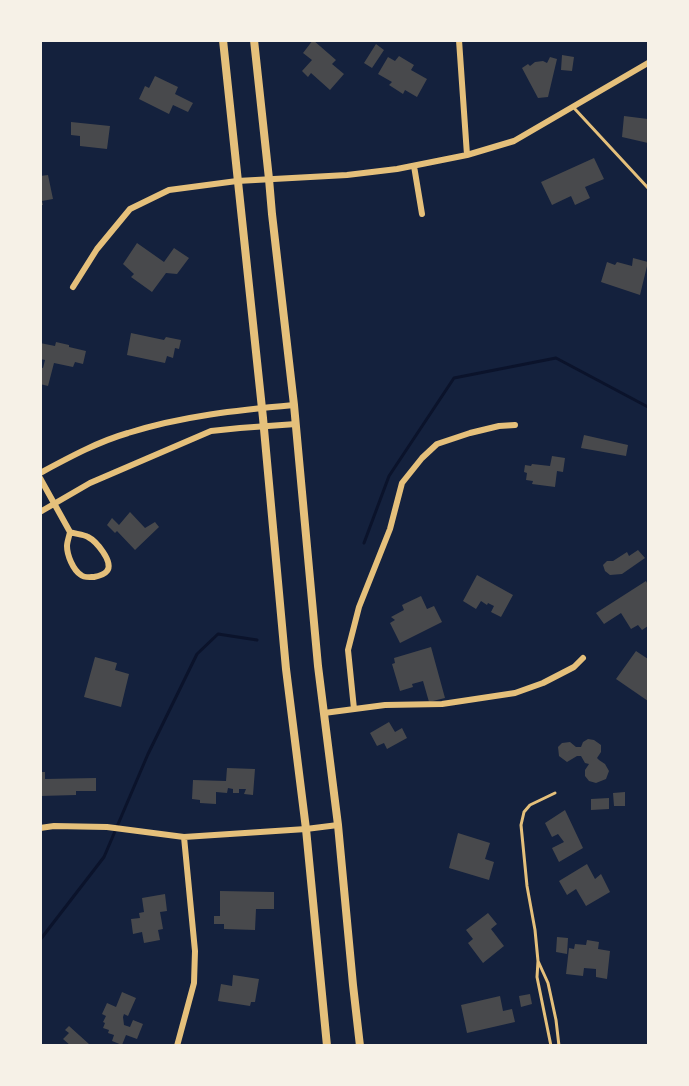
<!DOCTYPE html>
<style>
body{margin:0}
#map{position:relative;width:689px;height:1086px;overflow:hidden;background:#14213d;font-family:Poppins,sans-serif}
canvas{display:block}
.frame{position:absolute;inset:0;border:42px solid #f6f1e7;pointer-events:none}
</style>
<div id="map">
<canvas width="689" height="1086"></canvas>
<div class="frame"></div>
</div>
<script>
const c = document.querySelector('canvas').getContext('2d');
c.lineJoin = 'round';
function trace(path, color, width, dash) {
  c.strokeStyle = color;
  c.lineWidth = width;
  c.lineCap = dash ? 'butt' : 'round';
  c.setLineDash(dash || []);
  c.stroke(path);
}
function fillPath(path, color) {
  c.fillStyle = color;
  c.fill(path, 'evenodd');
}
const stream = new Path2D(`
 M364,543L389,476L454,378L556,358L648,407
 M40,940L104,857L148,754L197,654L218,634L257,640`);
const building = new Path2D(`
 M313,40L336,60L332,64L344,74L330,90L311,73L308,77L302,71L312,60L303,53Z
 M376,44L384,50L372,68L364,63Z
 M562,55L574,57L572,71L561,70Z
 M399,56L414,65L411,70L427,79L417,97L405,90L403,94L389,85L392,82L378,74L388,57L395,61Z
 M550,57L557,59L548,97L538,98L522,68L528,64L530,66L535,62L543,61L547,63Z
 M155,76L178,87L175,94L193,103L188,112L173,105L169,114L139,99L145,86L149,88Z
 M624,116L648,119V143L622,137Z
 M71,122L110,126L107,149L80,146V136L71,135Z
 M594,158L604,179L585,187L590,198L575,205L571,196L552,205L541,182Z
 M48,175L53,199L42,201L43,205H40V176Z
 M137,243L164,262L174,248L189,258L177,274L166,273L152,292L131,277L134,274L123,264Z
 M633,258L648,262L640,295L601,282L607,262L615,265L617,262L632,266Z
 M131,333L164,340L166,337L181,340L179,349L175,348L173,358L167,356L165,363L127,355Z
 M56,342L69,345V347L86,351L83,364L75,362L73,367L54,363L48,386L40,384V367L43,368L45,360L40,359V343L55,346Z
 M584,435L628,445L626,456L581,448Z
 M552,456L565,458L563,472L557,471L555,487L532,484L533,481L526,480L527,473L524,472L525,465L531,466L532,464L550,466Z
 M130,512L145,528L155,522L159,527L135,550L117,531L115,533L107,525L112,518L119,525Z
 M638,550L645,558L622,574L610,575L605,571L603,565L607,561H613L627,552L629,556Z
 M477,575L513,595L501,617L491,612L494,606L488,603L487,605L481,601L476,609L463,601Z
 M646,581L648,585V626L642,630L638,625L631,629L621,613L604,624L596,613Z
 M421,596L427,609L434,606L442,622L400,643L390,623L395,620L391,617L404,610L402,605Z
 M431,647L445,698L429,702L423,681L412,684L413,687L400,691L392,664L395,663L394,658Z
 M636,651L648,659V701L616,679Z
 M95,657L117,663L115,670L129,674L121,707L84,697Z
 M389,722L395,732L402,728L407,738L387,749L384,743L377,746L370,733Z
 M588,739L594,740L601,745V752L597,758L599,760L605,764L609,771L606,779L596,783L589,781L585,776V770L589,764L585,763L581,756H577L567,762L559,756L558,747L562,743L570,742L576,747H581L583,742Z
 M227,768L255,769L253,795L244,794L246,789H239V793H233V789L228,788L227,793L216,792V804L200,803V800L192,799L193,780L226,781Z
 M40,772H45V779L96,778V791H76V795L40,796Z
 M625,792V806H614L613,793Z
 M609,798V809L591,810V799Z
 M565,810L583,848L559,862L552,848L564,842L558,834L552,837L545,823Z
 M458,833L490,843L485,859L494,862L489,880L449,868Z
 M587,864L595,879L601,874L610,892L586,906L576,889L567,895L559,881Z
 M220,891L274,892V909H256L255,930L224,929V924H214V916H220Z
 M165,894L167,911L160,912L163,929L158,930L160,940L144,943L142,932L133,934L131,919L140,918L139,913L144,912L142,898Z
 M488,913L497,924L491,929L504,946L483,963L468,943L473,939L466,930Z
 M557,937L568,938L567,954L556,952Z
 M587,940L599,942L598,949L610,951L607,979L596,977V969L584,968L583,976L566,974L569,948L574,949L575,944L586,945Z
 M233,975L259,979L255,1002H251L250,1006L218,1001L221,984L232,986Z
 M122,992L136,998L128,1016L124,1014L123,1017L124,1025L130,1027L133,1020L143,1024L137,1039L126,1035L122,1045L112,1041L114,1035L108,1033L109,1030L103,1028L105,1023L103,1022L106,1016L102,1014L107,1003L116,1007Z
 M530,994L532,1004L521,1007L519,996Z
 M500,996L503,1011L512,1009L515,1022L467,1033L461,1005Z
 M69,1026L89,1044L87,1046H71L63,1039L69,1033L65,1030Z`);
const service = new Path2D(`
 M574,108L648,188
 M538,961L535,930L527,886L521,825L524,812L530,805L555,793
 M551,1046L537,977L538,961L548,983L556,1020L559,1046`);
const minor = new Path2D(`
 M459,40L467,155
 M414,166L422,214
 M73,287L97,249L130,209L169,190L237,181L347,175L397,169L467,155L514,141L648,63
 M40,473C68,458 97,442 128,433C182,416 238,410 294,405
 M40,478L70,532C69,537 67,542 67,546C67,555 73,570 81,575C84,578 90,577 94,577C99,576 104,575 107,571C114,562 96,541 88,537C83,534 75,534 70,532
 M40,512L90,483L211,431L240,428L296,424
 M354,709L348,650L359,607L390,529L402,483L422,458L437,444L470,433L499,426L515,425
 M324,713L385,705L442,704L515,693L543,683L574,667L583,658
 M40,828L54,826L107,827L184,837L306,829L338,825
 M177,1046L194,983L195,951L184,837`);
const secondary = new Path2D(`
 M223,40L263,418L286,669L306,829L327,1046
 M254,40L269,179L272,214L294,405L318,666L338,825L353,985L360,1046`);
trace(stream, '#0b132b', 3);
fillPath(building, '#48494c');
trace(service, '#e5c07b', 3);
trace(minor, '#e5c07b', 6);
trace(secondary, '#e5c07b', 8);
</script>
